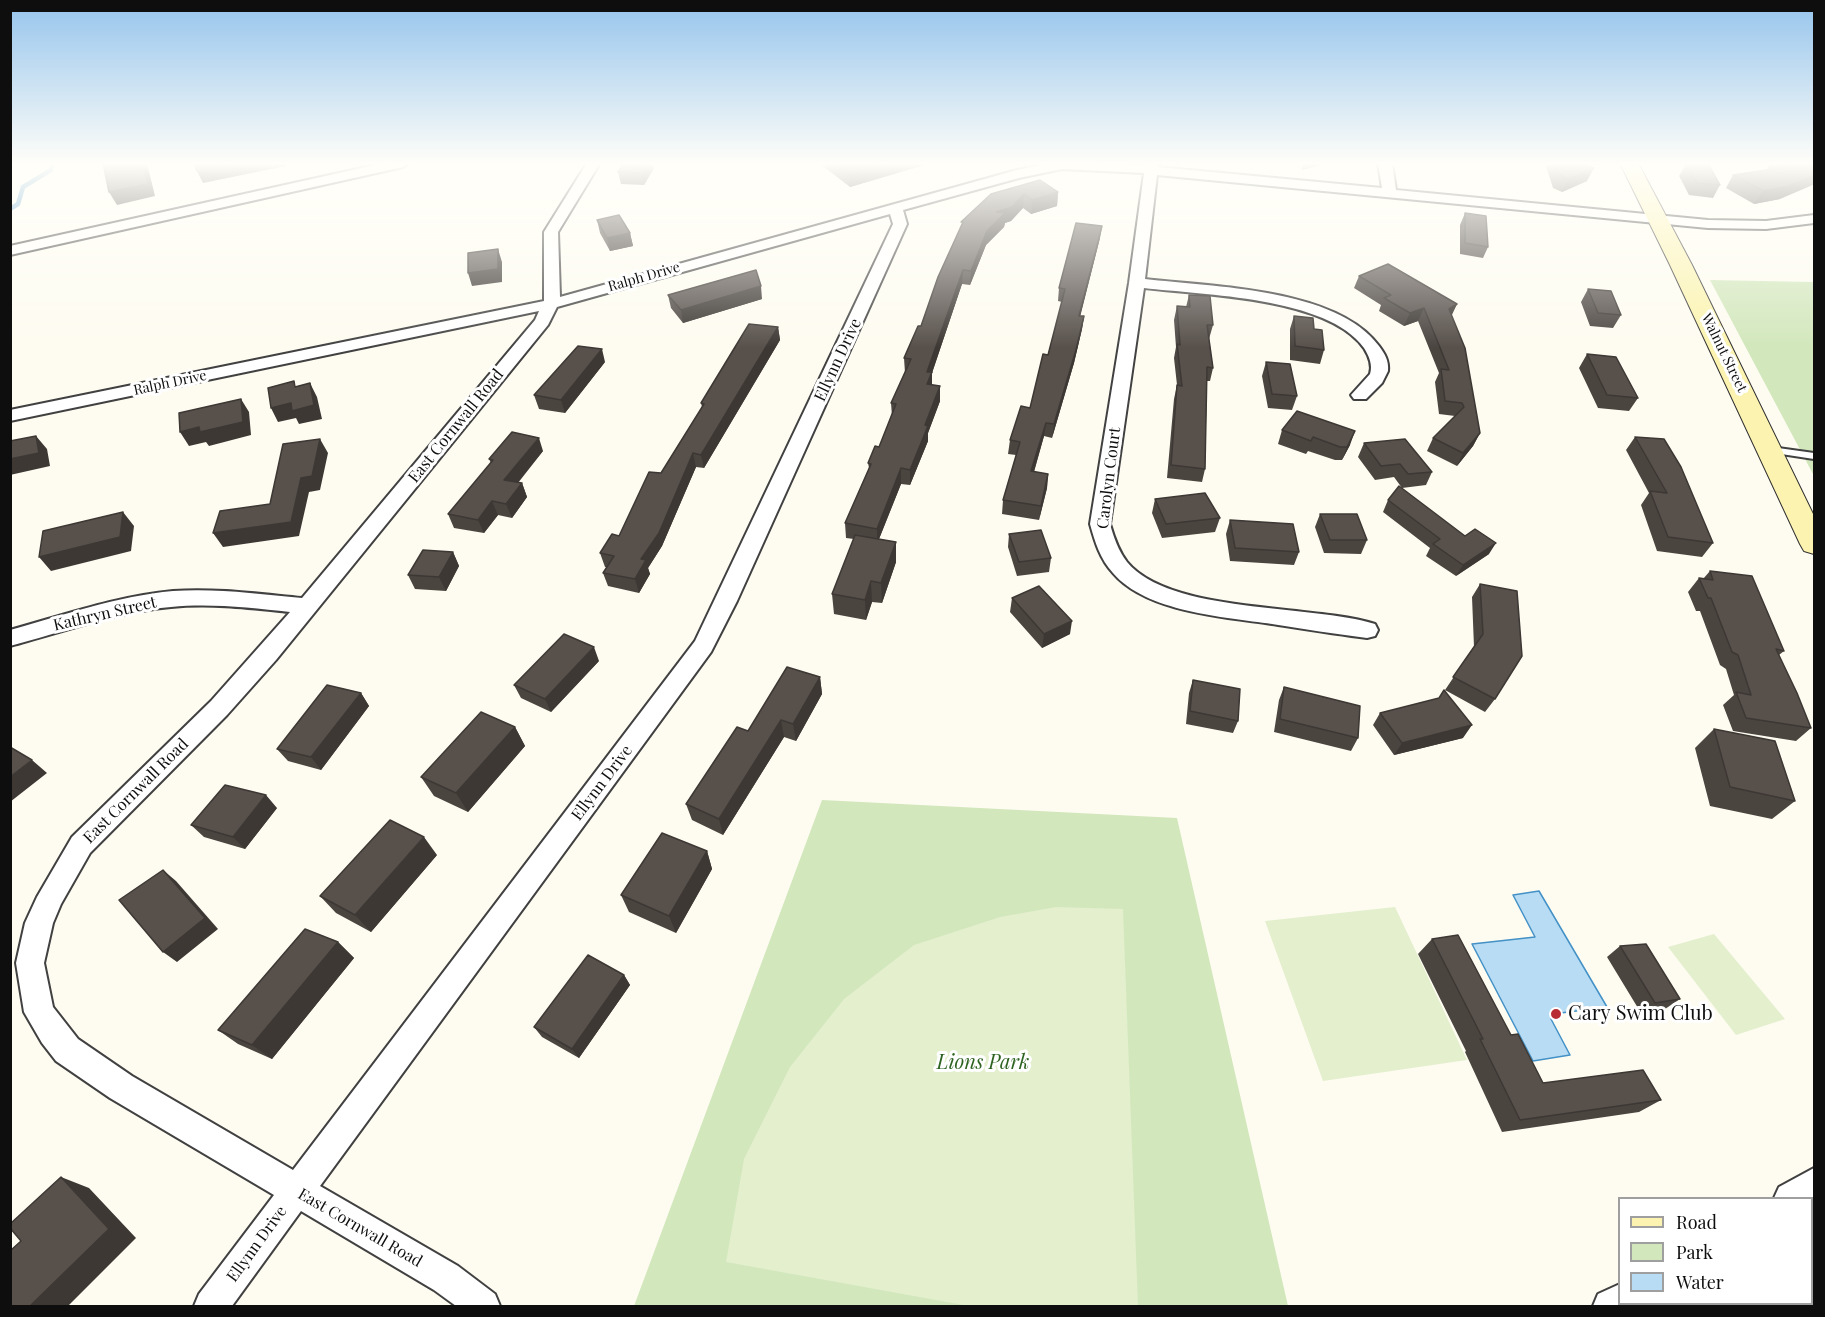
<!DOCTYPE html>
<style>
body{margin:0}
#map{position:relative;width:1825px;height:1317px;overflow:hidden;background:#fefcf1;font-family:"Playfair Display",serif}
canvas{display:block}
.frame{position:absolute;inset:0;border:12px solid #0e0e0e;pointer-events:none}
.legend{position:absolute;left:1618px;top:1197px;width:195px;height:108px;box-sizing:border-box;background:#fff;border:2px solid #9f9f9f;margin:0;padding:8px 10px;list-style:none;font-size:18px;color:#0e0e0e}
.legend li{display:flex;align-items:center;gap:12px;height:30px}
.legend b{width:30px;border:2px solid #9f9f9f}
</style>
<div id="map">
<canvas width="1825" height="1317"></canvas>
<div class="frame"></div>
<ul class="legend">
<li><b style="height:8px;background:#fbf3af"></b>Road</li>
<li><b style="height:16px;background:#d2e7bc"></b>Park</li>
<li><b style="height:16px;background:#b8dcf3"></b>Water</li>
</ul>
</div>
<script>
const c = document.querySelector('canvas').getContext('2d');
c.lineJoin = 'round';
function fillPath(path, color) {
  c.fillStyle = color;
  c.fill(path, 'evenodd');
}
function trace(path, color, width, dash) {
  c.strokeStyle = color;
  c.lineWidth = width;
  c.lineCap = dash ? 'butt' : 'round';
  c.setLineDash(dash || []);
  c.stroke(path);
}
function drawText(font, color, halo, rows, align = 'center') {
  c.font = font + ' "Playfair Display",serif';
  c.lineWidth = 6;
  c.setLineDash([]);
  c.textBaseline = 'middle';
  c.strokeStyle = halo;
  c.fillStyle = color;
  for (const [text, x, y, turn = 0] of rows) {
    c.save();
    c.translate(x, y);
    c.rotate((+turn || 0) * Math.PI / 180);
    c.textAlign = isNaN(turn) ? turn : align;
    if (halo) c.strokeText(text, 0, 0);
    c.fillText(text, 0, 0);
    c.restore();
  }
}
const green = new Path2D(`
 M1710,280L1814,282V476Z
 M822,800L1177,818L1288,1306H634Z`);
const pitch = new Path2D(`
 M1056,907L1123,909L1138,1306H969L726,1262L744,1159L790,1067L844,999L914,945L1000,917Z
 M1395,907L1467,1060L1323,1081L1265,921Z
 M1714,934L1785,1019L1736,1035L1668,947Z`);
const water = new Path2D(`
 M1539,891L1607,1007L1553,1014L1551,1019L1570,1055L1533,1061L1472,944L1535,937L1513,895Z`);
const stream = new Path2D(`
 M10,209L18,204L23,187L51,170L52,163`);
const lane = new Path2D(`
 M1771,447L1814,453V459L1768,452V448Z`);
const street = new Path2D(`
 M384,163H409L403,167L10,255V246Z
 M587,163H600L558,232L560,297L1017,170L1050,163L1145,165V163H1159L1158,167L1382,188L1378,163H1392L1396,190L1708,220L1766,221L1814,215V223L1766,229L1708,228L1157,175L1145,279C1212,287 1337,288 1379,346C1385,354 1389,361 1388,371L1382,383L1366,399H1354L1351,395L1370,374C1373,365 1369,356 1364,348C1328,297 1203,295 1144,288L1110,524C1114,538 1118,550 1127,562C1170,614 1311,604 1375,624L1378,630L1375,636L1367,638C1335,634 1304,629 1272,624C1224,617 1146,612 1113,573C1100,559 1095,542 1090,524L1129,283L1144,173L1062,169L1019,178L903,210L907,224L737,601L711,652L320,1186L458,1266L495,1294L500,1306H456L434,1290L301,1211L232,1306H194L199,1294L274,1195L110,1098L56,1061L42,1043L24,1012L16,963L25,923L37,897L72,837L211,701L290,612C251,608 211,603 171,607C116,612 63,632 10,646V630C64,615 118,596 173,591C216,588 259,594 302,598L535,320L539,311L10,421V410L544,301V232ZM890,214L893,224L695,641L293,1170L132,1076L78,1039L53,1007L44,963L53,923L61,904L90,853L227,715L276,660L548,325L557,307Z
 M1814,1168V1202L1812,1204V1198H1774L1779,1187Z
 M1620,1284V1304H1636L1635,1306H1593L1598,1294Z`);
const secondary = new Path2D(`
 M1620,163H1638L1692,265L1814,516V554L1804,551L1800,544L1670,265Z`);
const wall = new Path2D(`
 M624,163H653L654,168L644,185L621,184L618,172Z
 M819,163H931L850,187Z
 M1545,163H1582L1587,181L1562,192L1553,188Z
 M1771,163H1815L1780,199L1754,204L1726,188L1733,175L1766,170Z
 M1686,164L1720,185L1713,198L1689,195L1679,176Z
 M1058,192L1057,206L1031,214L1023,208L1011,221L1005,223L1004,227L986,245L970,285L962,284L932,373V385L940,401L928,433V441L910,485L901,484L879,539L896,542V562L882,603L872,602L866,620L834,614L832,594L854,539L846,538L845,523L869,468L868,463L879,447L892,416L891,403L905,373L904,358L991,194Z
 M1465,213L1488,247L1483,258L1460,254V225Z
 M597,220L630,233L633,246L610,251L600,233Z
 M1100,238L1080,316H1084L1082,329L1074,363L1052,438L1044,436L1034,472L1048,474L1047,488L1039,520L1002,514L1003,500L1016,455L1008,454L1010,440L1030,408L1048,355L1062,302L1058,301L1059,288Z
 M1359,276L1457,304L1451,315L1480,433L1473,446L1457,466L1427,451L1433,438L1455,416L1439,414L1435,382L1439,373L1418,321L1404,326L1379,311L1381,305L1354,288Z
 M1588,289L1621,315L1613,328L1590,326L1581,302Z
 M668,295L762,299L683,323L671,308Z
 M1189,295L1213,325L1209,339L1213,368L1210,381H1207L1205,469L1202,482L1167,478L1174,399L1177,385L1174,358L1176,347L1174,320L1177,306L1186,307Z
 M1294,316L1314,329L1324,350L1320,364L1290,360V329Z
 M778,327L780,340L704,468L696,467L662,546L648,568L650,574L639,593L608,586L603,573L607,567H605L600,553L619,536L661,473L702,407L701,403Z
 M1587,354L1638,398L1629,411L1598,408L1579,368Z
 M605,362L565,413L539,409L534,395Z
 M1266,362L1297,396L1292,410L1268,408L1262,376Z
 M1282,430L1350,445L1342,460H1335L1308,451L1306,454L1278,444Z
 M1635,437L1713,543L1702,557L1657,551L1641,505L1649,493L1626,450Z
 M1364,443L1432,472L1426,485L1402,488L1394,477L1375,480L1358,457Z
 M543,451L518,483H522L527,497L512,518L498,515L484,533L454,528L448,514L491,463L489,459Z
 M1155,499L1220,518L1215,532L1162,538L1152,513Z
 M1388,500L1489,554L1456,576L1426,556L1430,548L1383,512Z
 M1320,514L1367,540L1361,554L1324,553L1315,527Z
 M1230,520L1299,552L1294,565L1230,561L1226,534Z
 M1009,534L1051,558L1049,572L1017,576L1008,547Z
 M453,552L459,566L446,591L415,589L408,575Z
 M1710,571L1784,651L1779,655L1811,728L1796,741L1733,731L1723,705L1734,695L1726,669L1720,665L1700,611H1696L1688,592L1699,578L1703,579Z
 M1480,584L1495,699L1485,712L1445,690L1463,738L1394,755L1373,725L1380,713L1439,698L1445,690L1474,647L1472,597Z
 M1012,598L1070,634L1042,648L1010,612Z
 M599,661L551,712L521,698L514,685Z
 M820,677L822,694L796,741L784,737L723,835L692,820L686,804L748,731Z
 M1193,680L1238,721L1233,733L1186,724L1189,693Z
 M1284,687L1358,738L1351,751L1274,732L1279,700Z
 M361,693L369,706L321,770L288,761L277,749Z
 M515,727L525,746L468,812L434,796L421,777Z
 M1714,729L1795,801L1772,819L1710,806L1695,748Z
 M277,808L245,849L204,837L191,825Z
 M707,851L712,869L676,933L629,912L621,895Z
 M437,855L371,932L336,913L320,896Z
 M1432,939L1511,1035L1543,1083L1661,1100L1639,1112L1502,1132L1465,1052L1466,1051L1418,954Z
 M338,942L354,958L272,1059L238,1044L218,1030Z
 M1620,946L1680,999L1665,1009L1641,1013L1607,957Z
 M624,975L630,985L579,1058L542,1037L534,1027Z`);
const shadedWall = new Path2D(`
 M143,163H147L155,196L117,205L109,192Z
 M238,163H285L286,166L203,183L197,171Z
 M647,163H653L654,168L644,185L641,173Z
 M889,163H931L850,187V175Z
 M1303,163H1328L1302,170Z
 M1594,168L1587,181L1562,192L1568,179Z
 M1815,175V184L1780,199L1754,204L1763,191Z
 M1058,192L1057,206L1031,214L1032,200Z
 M1024,194L1023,208L1011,221L1005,223L1004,227L986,245L970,285L971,271L996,212Z
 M1102,226L1100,238L1077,329L1079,316Z
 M630,233L633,246L610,251L607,238Z
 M498,249L502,262V282L472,286L468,273Z
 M963,270L962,284L932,373V387L927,399V372Z
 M761,286L762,299L683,323L681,310Z
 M1457,304L1451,317L1449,309Z
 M1424,308L1418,321L1404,326L1410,313Z
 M1084,316L1082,329L1074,363L1052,438L1054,424Z
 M778,327L780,340L704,468L701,455Z
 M602,349L605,362L565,413L561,400Z
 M310,383L317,397L322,419L299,424L296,418L278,422L271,408Z
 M940,386V401L928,433V441L910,485V470L925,425Z
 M241,399L249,412L251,435L209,446L206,442L189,446L180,432L199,427Z
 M1046,423L1044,436L1030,485L1031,471Z
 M1355,431L1350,445L1342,460L1347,447Z
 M1480,433L1473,446L1457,466L1463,453Z
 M36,436L47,449L50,466L10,475V459Z
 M539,438L543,451L509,493L504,480Z
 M320,439L328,453L320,490L309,492L299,536L223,547L213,533L291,522L301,478Z
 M693,453L696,467L662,546L648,568L650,574L639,593L635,579L641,559Z
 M901,468V484L877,544V529Z
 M1048,474L1047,488L1039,520L1041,506Z
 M522,483L527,497L512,518L506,504Z
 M492,501L498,515L484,533L478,520Z
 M123,512L134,526L131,551L51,571L39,557Z
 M896,542V562L882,603L881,583Z
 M1496,543L1489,554L1456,576L1463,565Z
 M453,552L459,566L446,591L439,577Z
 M871,581L872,602L866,620L865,600Z
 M1072,621L1070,634L1042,648L1044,634Z
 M594,647L599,661L551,712L545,699Z
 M820,677L822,694L796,741L793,724Z
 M361,693L369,706L321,770L311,757Z
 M781,720L784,737L723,835L719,819Z
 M1472,725L1463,738L1394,755L1402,743Z
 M515,727L525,746L468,812L456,793Z
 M32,760L47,773L10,802V777Z
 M266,795L277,808L245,849L233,837Z
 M424,837L437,855L371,932L355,915Z
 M707,851L712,869L676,933L669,916Z
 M163,870L176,881L218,929L177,962L163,952Z
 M338,942L354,958L272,1059L252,1045Z
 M624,975L630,985L579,1058L572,1049Z
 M61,1177L89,1188L136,1238L68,1306H30Z`);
const building = new Path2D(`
 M103,163H143L148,184L109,192Z
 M194,163H238L197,171Z
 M624,163H647L641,173L618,172Z
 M834,163H889L850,175Z
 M1555,163H1582L1594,168L1568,179L1559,175Z
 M1786,163H1815V175L1789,186L1763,191L1733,175L1793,166Z
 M1686,164L1709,165L1720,185L1697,183Z
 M1040,180L1058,192L1032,200L1024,194L1012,207L996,212L1005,213L987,231L971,271L963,270L927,372H932L927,384L940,386L925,425L928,426L910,470L901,468L877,529L845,523L871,464L868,463L875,446L879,447L896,404L891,403L911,359L904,358L918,326H921L938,277L963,222H961L991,194Z
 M1465,213L1486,216L1488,247L1465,243Z
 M619,215L630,233L607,238L597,220Z
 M1076,223L1102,226L1079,316H1084L1076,350L1054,424L1046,423L1031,471L1048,474L1041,506L1003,500L1020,442L1010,440L1021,406L1030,408L1043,354L1048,355L1065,289L1059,288Z
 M498,249V269L468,273V253Z
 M1388,264L1457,304L1449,309L1465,348L1480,433L1463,453L1433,438L1464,407L1462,403L1445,401L1441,369L1449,370L1424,308L1410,313L1384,298L1391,295L1359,276Z
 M756,270L761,286L681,310L668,295Z
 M1588,289L1611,291L1621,315L1598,313Z
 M1189,295L1210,296L1213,325H1207L1213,368L1207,367L1205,469L1171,465L1177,385L1182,386L1177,344L1180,345L1177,306L1190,307Z
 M1294,316L1313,318L1314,329L1322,330L1324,350L1295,346Z
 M749,324L778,327L701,455L693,453L659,533L641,559L646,560L635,579L603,573L614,556L600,553L612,534L619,536L649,472L661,473L704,404L701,403Z
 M578,346L602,349L561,400L534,395Z
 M1587,354L1616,357L1638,398L1607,395Z
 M1266,362L1290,364L1297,396L1272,394Z
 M294,381L295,387L310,383L314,405L292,411L291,403L271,408L268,388Z
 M241,399L243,422L200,432L199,427L180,432L179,413Z
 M1297,411L1355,431L1347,447H1340L1313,437L1311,441L1282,430Z
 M512,432L539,438L504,480L522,483L506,504L492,501L478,520L448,514L493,460L489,459Z
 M36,436L39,453L10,459V441Z
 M1635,437L1664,439L1681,467L1713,543L1668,537L1650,491L1667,493Z
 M320,439L312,476L301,478L291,522L213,533L220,511L270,504L283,444Z
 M1405,439L1432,472L1408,474L1400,464L1381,466L1364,443Z
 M1399,486L1465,536L1475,529L1496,543L1463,565L1433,544L1440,539L1388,500Z
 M1205,493L1220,518L1166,524L1155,499Z
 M123,512L120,537L39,557L43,531Z
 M1320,514H1357L1367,540H1330Z
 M1230,520L1293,524L1299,552L1235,548Z
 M1041,530L1051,558L1019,562L1009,534Z
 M855,535L896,542L881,583L871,581L865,600L832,594Z
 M423,550L453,552L439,577L408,575Z
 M1710,571L1752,576L1784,651L1776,649L1797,693L1811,728L1746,718L1736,692L1751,695L1738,655L1732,652L1711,598H1708L1699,578L1713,580Z
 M1480,584L1517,591L1522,656L1495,699L1453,677L1483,634Z
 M1039,586L1072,621L1044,634L1012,598Z
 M564,634L594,647L545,699L514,685Z
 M787,667L820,677L793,724L781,720L719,819L686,804L737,727L748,731Z
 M1193,680L1240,689L1238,721L1190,711Z
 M327,685L361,693L311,757L277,749Z
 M1284,687L1360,706L1358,738L1280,719Z
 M1444,690L1472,725L1402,743L1380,713L1439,698Z
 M481,712L515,727L456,793L421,777Z
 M1714,729L1775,741L1795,801L1730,787Z
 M10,747L32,760L10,777Z
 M225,785L266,795L233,837L191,825Z
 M390,820L424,837L355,915L320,896Z
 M662,833L707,851L669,916L621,895Z
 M163,870L205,918L163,952L119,900Z
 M305,929L338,942L252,1045L218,1030Z
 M1458,935L1511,1035L1518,1034L1543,1083L1643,1070L1661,1100L1520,1120L1480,1039H1483L1432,939Z
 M1646,944L1680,999L1655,1003L1620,946Z
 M588,955L624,975L572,1049L534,1027Z
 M61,1177L109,1229L30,1306H10V1251L21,1241L10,1228V1224Z`);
const markers = [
 [1556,1014,6,"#b82d33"]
];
const farStreetnames = [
 ["Ralph Drive",644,277,-16],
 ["Walnut Street",1724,353,64],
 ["Ralph Drive",170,383,-12]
];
const streetNames = [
 ["Ellynn Drive",838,360,-65],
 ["East Cornwall Road",456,426,-51],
 ["Carolyn Court",1109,478,-83],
 ["Kathryn Street",105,614,-13],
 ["Ellynn Drive",602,783,-53],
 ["East Cornwall Road",136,791,-45],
 ["East Cornwall Road",360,1228,30],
 ["Ellynn Drive",257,1244,-54]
];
const nearPoinames = [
 ["Cary Swim Club",1568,1014]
];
const nearParknames = [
 ["Lions Park",983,1063]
];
fillPath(green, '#d2e7bc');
fillPath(pitch, '#e3efcd');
fillPath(water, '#b8dcf3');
trace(water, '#4391c6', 1.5);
trace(stream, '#4391c6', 4.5);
trace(lane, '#414141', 4);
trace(street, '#414141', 4);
trace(secondary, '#303030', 2);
fillPath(lane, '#fff');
fillPath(street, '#fff');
fillPath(secondary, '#fbf3af');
fillPath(wall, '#4b4540');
fillPath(shadedWall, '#3d3834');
fillPath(building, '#57504b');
trace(building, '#3d3834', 1.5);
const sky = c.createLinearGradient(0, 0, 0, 348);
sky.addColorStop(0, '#95c4ec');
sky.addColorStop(0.47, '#fffef9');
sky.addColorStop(1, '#fffef900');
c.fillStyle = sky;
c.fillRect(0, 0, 1825, 348);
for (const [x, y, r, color] of markers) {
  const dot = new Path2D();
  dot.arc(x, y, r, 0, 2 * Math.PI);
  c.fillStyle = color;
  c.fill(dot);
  trace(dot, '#fff', 2);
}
drawText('14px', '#0e0e0e', '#fff', farStreetnames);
drawText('16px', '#0e0e0e', '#fff', streetNames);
drawText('20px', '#0e0e0e', '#fff', nearPoinames, 'left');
drawText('italic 20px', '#2f6322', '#fff', nearParknames);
</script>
